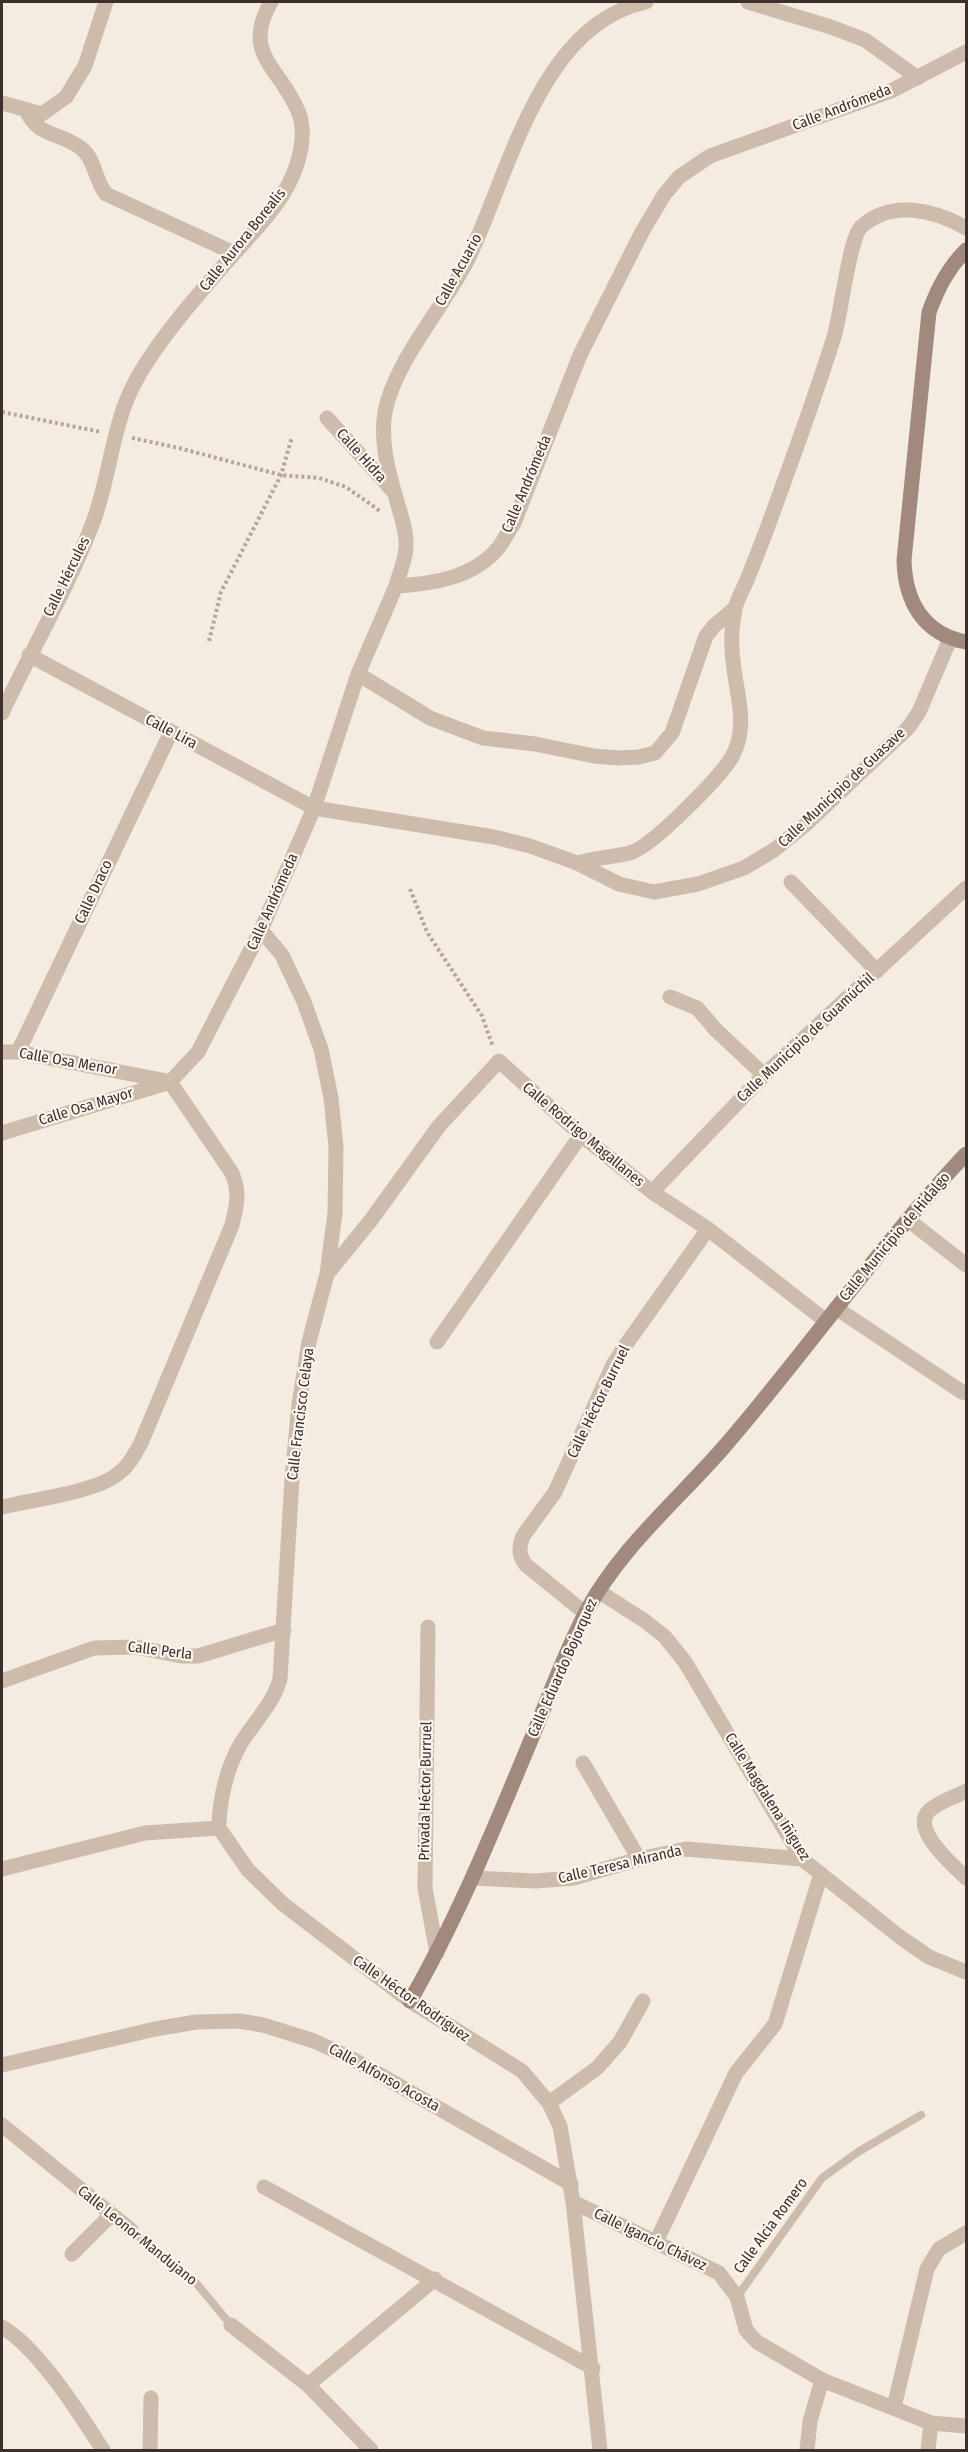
<!DOCTYPE html>
<meta charset="utf-8">
<style>
body{margin:0}
#map{position:relative;width:968px;height:2452px;overflow:hidden;background:#f4ebe1;font-family:"Fira Sans Condensed",sans-serif}
canvas{display:block}
.frame{position:absolute;inset:0;border:3px solid #3b302b;pointer-events:none}
</style>
<div id="map">
<canvas width="968" height="2452"></canvas>
<div class="frame"></div>
</div>
<script>
const c = document.querySelector('canvas').getContext('2d');
c.lineJoin = 'round';
function trace(path, color, width, dash) {
  c.strokeStyle = color;
  c.lineWidth = width;
  c.lineCap = dash ? 'butt' : 'round';
  c.setLineDash(dash || []);
  c.stroke(path);
}
function drawText(font, color, halo, rows, align = 'center') {
  c.font = font + ' "Fira Sans Condensed",sans-serif';
  c.lineWidth = 4.5;
  c.setLineDash([]);
  c.textBaseline = 'middle';
  c.strokeStyle = halo;
  c.fillStyle = color;
  for (const [text, x, y, turn = 0] of rows) {
    c.save();
    c.translate(x, y);
    c.rotate((+turn || 0) * Math.PI / 180);
    c.textAlign = isNaN(turn) ? turn : align;
    if (halo) c.strokeText(text, 0, 0);
    c.fillText(text, 0, 0);
    c.restore();
  }
}
const path = new Path2D(`
 M2,412L101,432
 M132,438L179,448L281,475L319,478L346,487L380,511
 M209,641L221,592L281,475L292,437
 M410,889L427,932L482,1016L493,1047`);
const lane = new Path2D(`
 M131,2230L196,2283L231,2325
 M737,2297L822,2178L858,2152L921,2115`);
const street = new Path2D(`
 M748,2L831,27L865,40L918,78
 M2,103L42,114L66,97L85,66L106,2
 M26,110C38,138 62,132 82,149C95,159 95,181 106,194L234,253
 M327,418L393,491
 M396,586C399,574 406,559 406,546C407,530 400,513 396,498C388,471 380,440 385,412C394,362 444,307 467,261C509,176 538,25 646,2
 M29,655L314,808L494,837L530,846L577,863L619,884L654,892L698,884L744,868L774,850L805,825L908,728L919,712L950,639
 M358,674L430,718L483,738L535,744L594,756L618,758L639,757L655,753L672,733L706,636L714,626L735,608
 M2,713C31,651 67,590 92,525C109,482 112,427 133,386C155,343 199,293 232,256C256,229 286,200 297,164C302,148 305,127 298,111C280,67 241,54 271,2
 M577,863C594,858 613,857 630,853C653,846 719,778 732,757C748,727 738,700 734,669C731,650 731,628 735,610C736,600 743,590 747,580C753,565 759,550 765,534C789,469 813,403 834,337C841,315 849,239 861,227C891,199 935,210 966,228
 M791,882L877,971
 M670,997L697,1008L716,1030L764,1075
 M2,1052H18L167,1081
 M18,1052L171,732
 M2,1133L170,1082L198,1052L261,930L314,808L358,674L396,586C432,584 474,578 499,547C504,540 509,531 514,523L580,355L642,232L664,195L679,177L710,156L891,91L966,52
 M652,1192L764,1075L966,888
 M907,1219L966,1265
 M328,1273L371,1220L439,1126L499,1061L581,1135L652,1192L708,1229L826,1321
 M836,1308L962,1392L966,1393
 M437,1342L581,1135
 M2,1507C31,1500 93,1492 115,1476C128,1468 134,1455 141,1443L232,1225C237,1204 240,1193 232,1173L170,1082
 M598,1591L645,1621L665,1637L685,1662L802,1859L900,1937L929,1957L966,1972
 M585,1613L526,1565C518,1555 519,1547 523,1536L555,1492L613,1365L625,1346L708,1229
 M428,1627L425,1888L437,1953
 M2,1681L94,1648L136,1647L181,1656H198L284,1630
 M583,1763L639,1859
 M966,1791C955,1797 938,1802 929,1811C910,1829 954,1866 966,1878
 M219,1828C219,1800 227,1767 241,1743C255,1721 273,1704 280,1679L292,1479L299,1404L309,1342L327,1274L335,1213L336,1147L331,1098L321,1049L304,1002L282,955L261,930
 M219,1828L248,1870L283,1904L410,2001L522,2071L549,2103L560,2126L573,2202L600,2450
 M2,1869L145,1833L219,1828
 M473,1878L535,1881L574,1878L639,1859L686,1849L802,1859
 M2,2065L155,2029L196,2022L239,2021L263,2025L314,2041L349,2057L571,2184
 M549,2103L597,2068L620,2042L643,2001
 M2,2125L131,2230
 M264,2187L593,2368
 M573,2202L719,2273L737,2297L746,2330L757,2342L822,2380L931,2423L966,2426
 M656,2242L736,2073L775,2024L821,1874
 M72,2254L111,2215
 M231,2325L308,2385L371,2450
 M2,2327C39,2349 79,2413 103,2450
 M308,2385L435,2279
 M894,2407L927,2269L939,2249L966,2233
 M150,2450L151,2398
 M807,2450L810,2421L822,2380
 M928,2450L931,2423`);
const secondary = new Path2D(`
 M966,250C948,268 938,288 929,312L904,560C905,601 923,634 966,642
 M410,2001C459,1916 495,1826 533,1735C550,1694 565,1652 586,1612C620,1548 677,1501 724,1447C807,1351 879,1246 966,1154`);
const streetNames = [
 ["Calle Andrómeda",842,108,-21],
 ["Calle Aurora Borealis",243,240,-51],
 ["Calle Acuario",459,270,-61],
 ["Calle Hidra",361,456,48],
 ["Calle Andrómeda",527,484,-67],
 ["Calle Hércules",67,577,-64],
 ["Calle Lira",171,732,28],
 ["Calle Municipio de Guasave",842,788,-43],
 ["Calle Draco",94,892,-65],
 ["Calle Andrómeda",273,902,-66],
 ["Calle Municipio de Guamúchil",806,1038,-43],
 ["Calle Osa Menor",68,1062,10],
 ["Calle Osa Mayor",86,1107,-17],
 ["Calle Rodrigo Magallanes",583,1135,40],
 ["Calle Municipio de Hidalgo",895,1237,-50],
 ["Calle Héctor Burruel",599,1402,-64],
 ["Calle Francisco Celaya",301,1414,-83],
 ["Calle Perla",160,1651,7],
 ["Calle Eduardo Bojorquez",563,1668,-66],
 ["Privada Héctor Burruel",426,1791,-89],
 ["Calle Magdalena Iñiguez",767,1797,58],
 ["Calle Teresa Miranda",620,1865,-13],
 ["Calle Héctor Rodríguez",411,1999,35],
 ["Calle Alfonso Acosta",384,2078,29],
 ["Calle Alcia Romero",771,2226,-54],
 ["Calle Leonor Mandujano",137,2236,39],
 ["Calle Igancio Chávez",650,2240,26]
];
trace(path, '#b9a596', 4, [3, 3]);
trace(lane, '#cdbbac', 8);
trace(street, '#cdbbac', 15);
trace(secondary, '#a18a7d', 15);
drawText('15px', '#3b302b', '#fbf5ee', streetNames);
</script>
